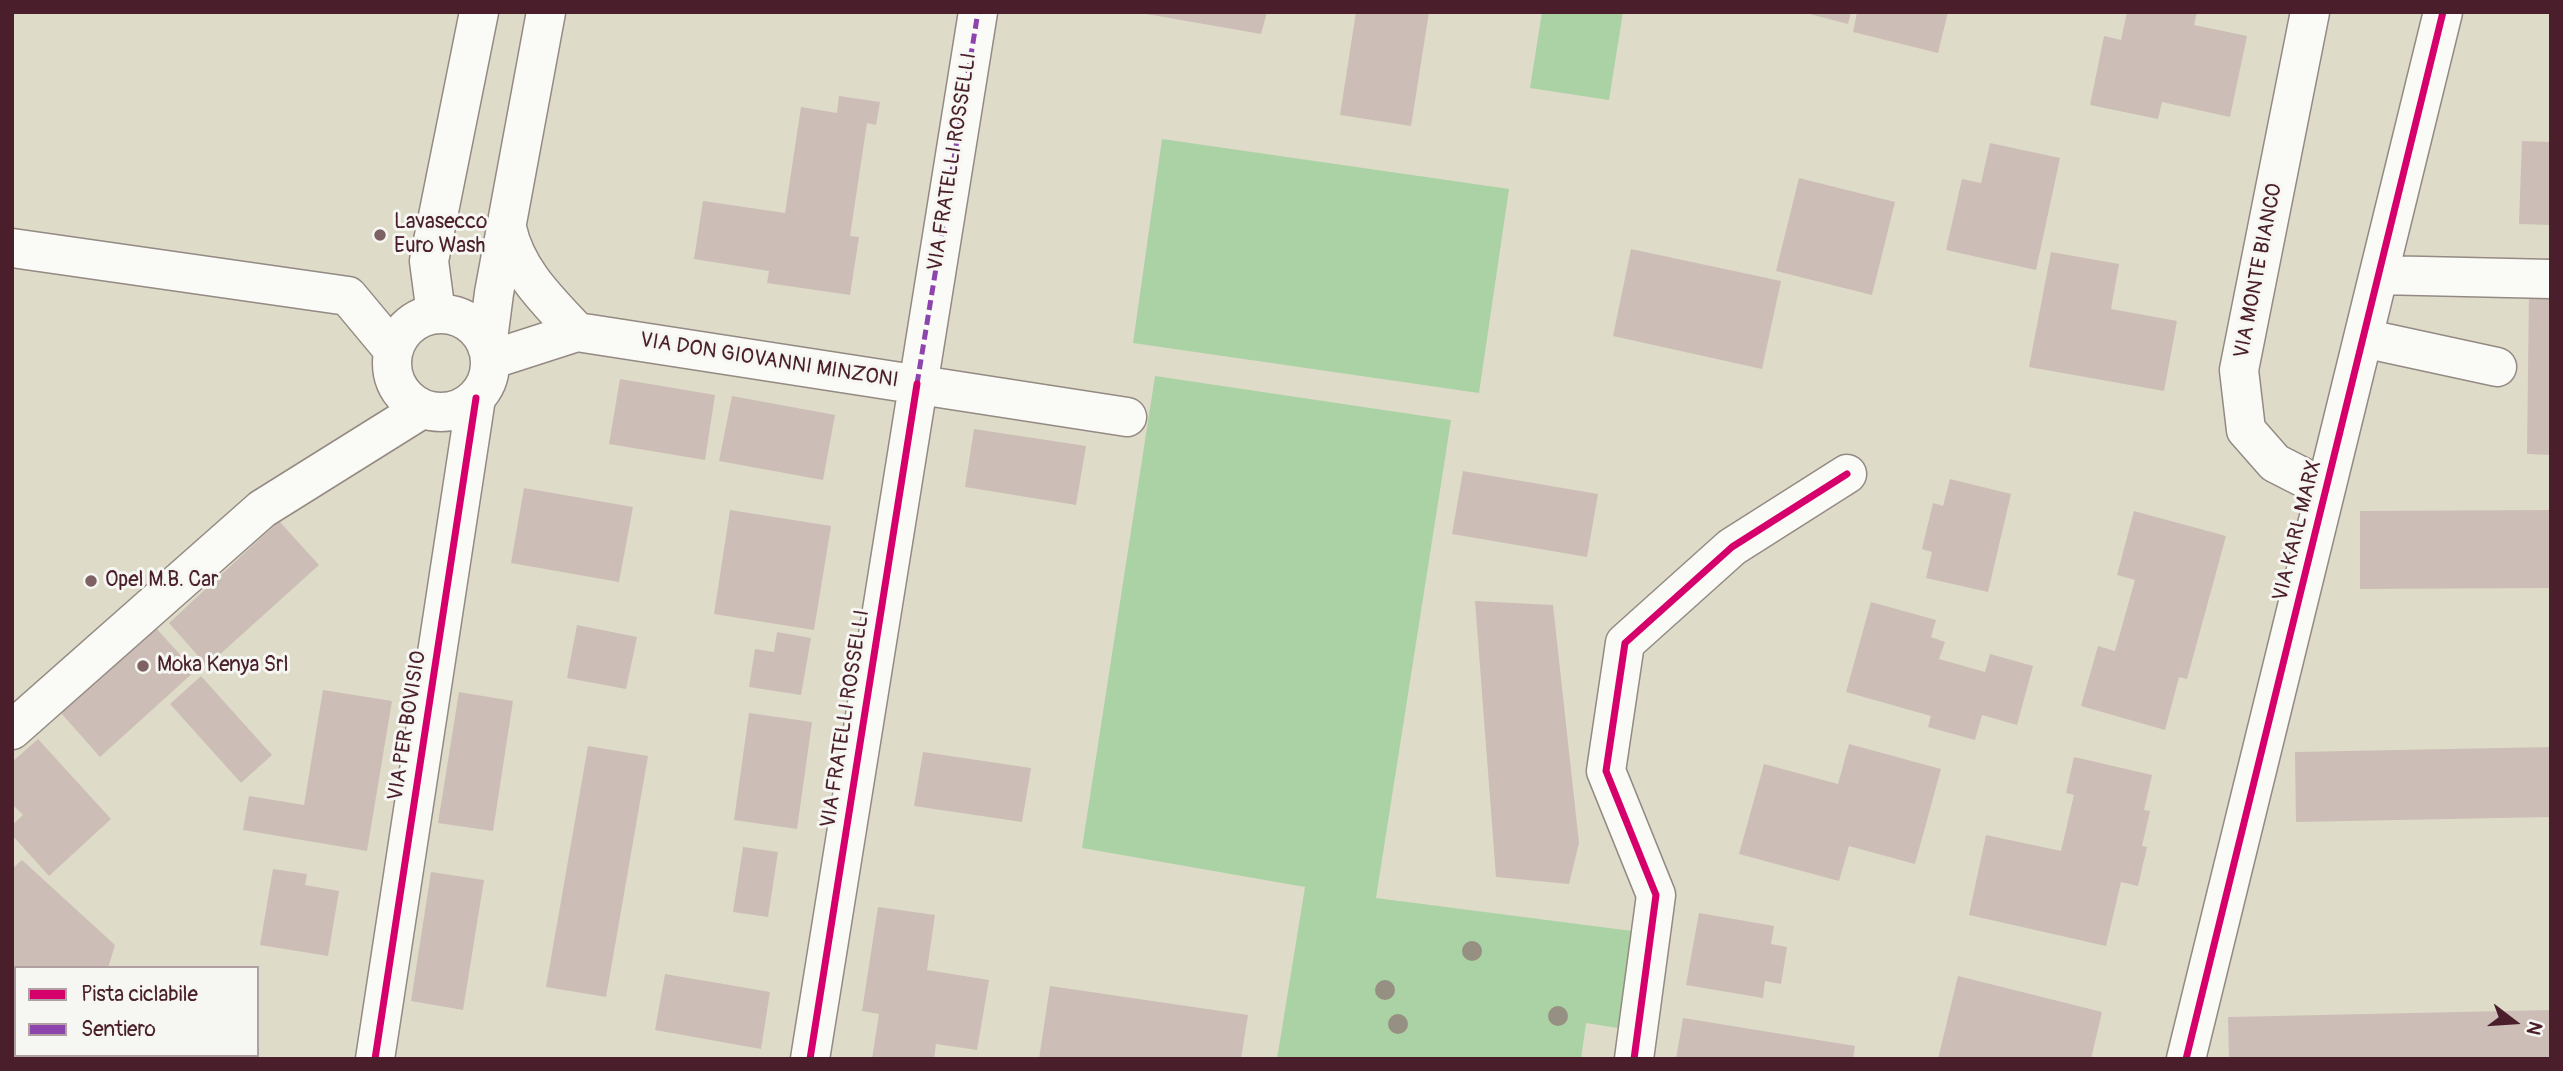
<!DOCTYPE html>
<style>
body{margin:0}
#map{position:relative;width:2563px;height:1071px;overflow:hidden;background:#dfdbc9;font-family:Pangolin,sans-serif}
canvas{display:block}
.frame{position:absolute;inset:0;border:14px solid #4a1f2b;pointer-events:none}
.legend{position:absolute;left:14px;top:966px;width:245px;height:91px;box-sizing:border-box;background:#f6f6f2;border:2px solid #b1a0a2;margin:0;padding:9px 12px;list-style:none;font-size:21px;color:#4a1f2b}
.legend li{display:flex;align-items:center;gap:14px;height:35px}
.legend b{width:35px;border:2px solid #b1a0a2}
.north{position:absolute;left:2479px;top:987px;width:70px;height:70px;-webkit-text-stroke:5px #f6f6f2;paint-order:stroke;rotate:107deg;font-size:19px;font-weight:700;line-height:28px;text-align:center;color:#4a1f2b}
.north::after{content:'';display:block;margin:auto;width:24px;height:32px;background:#4a1f2b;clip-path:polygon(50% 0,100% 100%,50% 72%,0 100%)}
</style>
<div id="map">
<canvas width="2563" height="1071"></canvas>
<div class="frame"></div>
<ul class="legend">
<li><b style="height:9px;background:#d6006c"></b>Pista ciclabile</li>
<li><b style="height:9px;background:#8e44ad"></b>Sentiero</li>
</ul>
<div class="north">N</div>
</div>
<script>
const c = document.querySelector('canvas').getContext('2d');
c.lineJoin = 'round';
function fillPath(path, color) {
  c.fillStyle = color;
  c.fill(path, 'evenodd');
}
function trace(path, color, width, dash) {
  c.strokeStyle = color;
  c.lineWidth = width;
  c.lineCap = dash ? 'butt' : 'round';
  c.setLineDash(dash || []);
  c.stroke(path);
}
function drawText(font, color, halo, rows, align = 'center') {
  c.font = font + ' Pangolin,sans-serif';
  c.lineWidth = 6;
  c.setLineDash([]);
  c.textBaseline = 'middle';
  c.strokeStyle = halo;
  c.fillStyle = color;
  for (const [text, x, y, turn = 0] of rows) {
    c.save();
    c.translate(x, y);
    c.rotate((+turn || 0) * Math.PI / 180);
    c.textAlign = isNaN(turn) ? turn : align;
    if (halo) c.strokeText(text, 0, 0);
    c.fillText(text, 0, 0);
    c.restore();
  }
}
const green = new Path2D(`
 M1542,12H1623L1609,100L1530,88Z
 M1162,139L1509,189L1479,393L1133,343Z
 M1155,376L1451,420L1376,898L1632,931L1618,1028L1586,1023L1581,1059H1277L1305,887L1082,848Z`);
const building = new Path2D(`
 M1135,12H1267L1261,34Z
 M1356,12H1429L1411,126L1340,115Z
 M1802,12H1851L1848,24Z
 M1857,12H1948L1938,53L1853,32Z
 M2127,12H2197L2194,25L2247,36L2230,117L2162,102L2158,119L2090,105L2104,36L2121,40Z
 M839,96L880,102L876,125L867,123L850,236L859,237L850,295L767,283L769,271L694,259L703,201L785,213L801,107L837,113Z
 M2522,141L2551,142V225L2519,224Z
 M1990,143L2060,158L2036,270L1946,250L1962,179L1981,183Z
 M1799,178L1895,202L1872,295L1776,271Z
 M1631,249L1781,281L1762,369L1613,336Z
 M2051,252L2119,264L2111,309L2177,321L2164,391L2029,367Z
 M2529,291H2551V455L2527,454Z
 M620,379L715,395L705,460L609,444Z
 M732,396L835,415L823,480L719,461Z
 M974,429L1086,446L1076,505L965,487Z
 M1463,471L1598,494L1587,557L1452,534Z
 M1950,479L2011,494L1988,592L1926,578L1932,552L1922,549L1933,503L1943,506Z
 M524,488L633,507L619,582L511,563Z
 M730,510L831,526L814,630L714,614Z
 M2551,510V588L2360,589V511Z
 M2134,511L2226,536L2187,679L2179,677L2165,730L2081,706L2098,646L2115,651L2135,580L2117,575Z
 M279,521L319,565L207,666L169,623Z
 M1475,601L1553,605L1579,843L1569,884L1496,877Z
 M1871,602L1936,620L1931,637L1945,642L1939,659L1985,672L1990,654L2033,666L2017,725L1982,715L1975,740L1928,727L1931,716L1846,692Z
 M577,625L637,637L626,689L567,678Z
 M155,627L195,671L100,757L61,713Z
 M777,632L811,638L801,695L749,687L755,649L774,652Z
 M201,676L272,755L241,783L170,704Z
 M323,690L392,701L367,851L243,830L249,796L304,805Z
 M459,692L513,701L493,831L438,823Z
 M749,713L812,722L797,829L734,820Z
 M38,739L111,819L49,876L12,835V825L23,815L12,804V762Z
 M1849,744L1941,769L1915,864L1849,846L1839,881L1739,854L1764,764L1838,784Z
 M588,746L648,756L606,997L546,987Z
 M2551,747V817L2296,822L2295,752Z
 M923,752L1031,768L1022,822L914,806Z
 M2074,757L2152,775L2144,810L2150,811L2142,846L2147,847L2138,886L2121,882L2106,946L1969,915L1986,835L2061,851L2074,795L2066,793Z
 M743,847L778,852L768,917L733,912Z
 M22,860L115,945L108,968H16V1055H81L80,1059H12V869Z
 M273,869L307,874L305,885L339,891L328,956L260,945Z
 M431,872L484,880L463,1010L411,1001Z
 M878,907L935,915L927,970L989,980L977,1050L936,1044L934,1059H872L879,1014L862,1011Z
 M1699,913L1774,926L1771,944L1787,947L1781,984L1765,981L1763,998L1686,985Z
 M665,974L770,992L761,1049L655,1030Z
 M1958,976L2102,1012L2091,1059H1938Z
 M1050,986L1248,1015L1241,1059H1039Z
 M2551,1010V1059H2229L2228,1017Z
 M1683,1018L1855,1046L1853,1059H1676Z`);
const minor = new Path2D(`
 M2310,12L2239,370L2246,430L2275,463L2326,489
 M507,228C516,271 548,301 577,332
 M12,248L348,296L393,350
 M2379,275L2551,279
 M392 363a49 49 0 1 1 98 0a49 49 0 1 1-98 0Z
 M436,314L429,261L479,12
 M2363,338L2497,367
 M487,347L494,293L546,12
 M490,360L577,332L1127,417
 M12,730L262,509L422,409
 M375,1059L476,398
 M810,1059L978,12
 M1634,1059L1656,895L1606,771L1625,643L1732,547L1847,474
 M2186,1059L2443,12`);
const quiet = new Path2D(`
 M917,384L978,12`);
const cycleway = new Path2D(`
 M375,1059L476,398
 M810,1059L917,384
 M1634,1059L1656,895L1606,771L1625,643L1732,547L1847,474
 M2186,1059L2443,12`);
const trees = [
 [1472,951],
 [1385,990],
 [1558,1016],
 [1398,1024]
];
const markers = [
 [380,235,7,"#7e6162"],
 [91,581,7,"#7e6162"],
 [143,666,7,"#7e6162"]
];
const streetNames = [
 ["VIA FRATELLI ROSSELLI",953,162,-81],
 ["VIA MONTE BIANCO",2259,271,-79],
 ["VIA DON GIOVANNI MINZONI",769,361,9],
 ["VIA KARL MARX",2298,531,-76],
 ["VIA FRATELLI ROSSELLI",846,719,-81],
 ["VIA PER BOVISIO",408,726,-81]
];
const poiNames = [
 ["Lavasecco",394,223],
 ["Euro Wash",394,247],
 ["Opel M.B. Car",105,581],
 ["Moka Kenya Srl",157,666]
];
fillPath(green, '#abd2a5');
fillPath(building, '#ccbeb6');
trace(minor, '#948a83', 41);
trace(minor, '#fafaf7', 38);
trace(quiet, '#8e44ad', 5, [10, 5]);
trace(cycleway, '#d6006c', 7);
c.fillStyle = '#969082';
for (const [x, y] of trees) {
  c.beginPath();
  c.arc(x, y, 10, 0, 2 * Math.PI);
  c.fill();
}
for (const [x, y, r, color] of markers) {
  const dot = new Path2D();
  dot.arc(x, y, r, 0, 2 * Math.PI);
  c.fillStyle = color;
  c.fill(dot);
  trace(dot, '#f6f6f2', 2.5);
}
drawText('21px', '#4a1f2b', '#f6f6f2', streetNames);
drawText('21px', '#4a1f2b', '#f6f6f2', poiNames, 'left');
</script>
